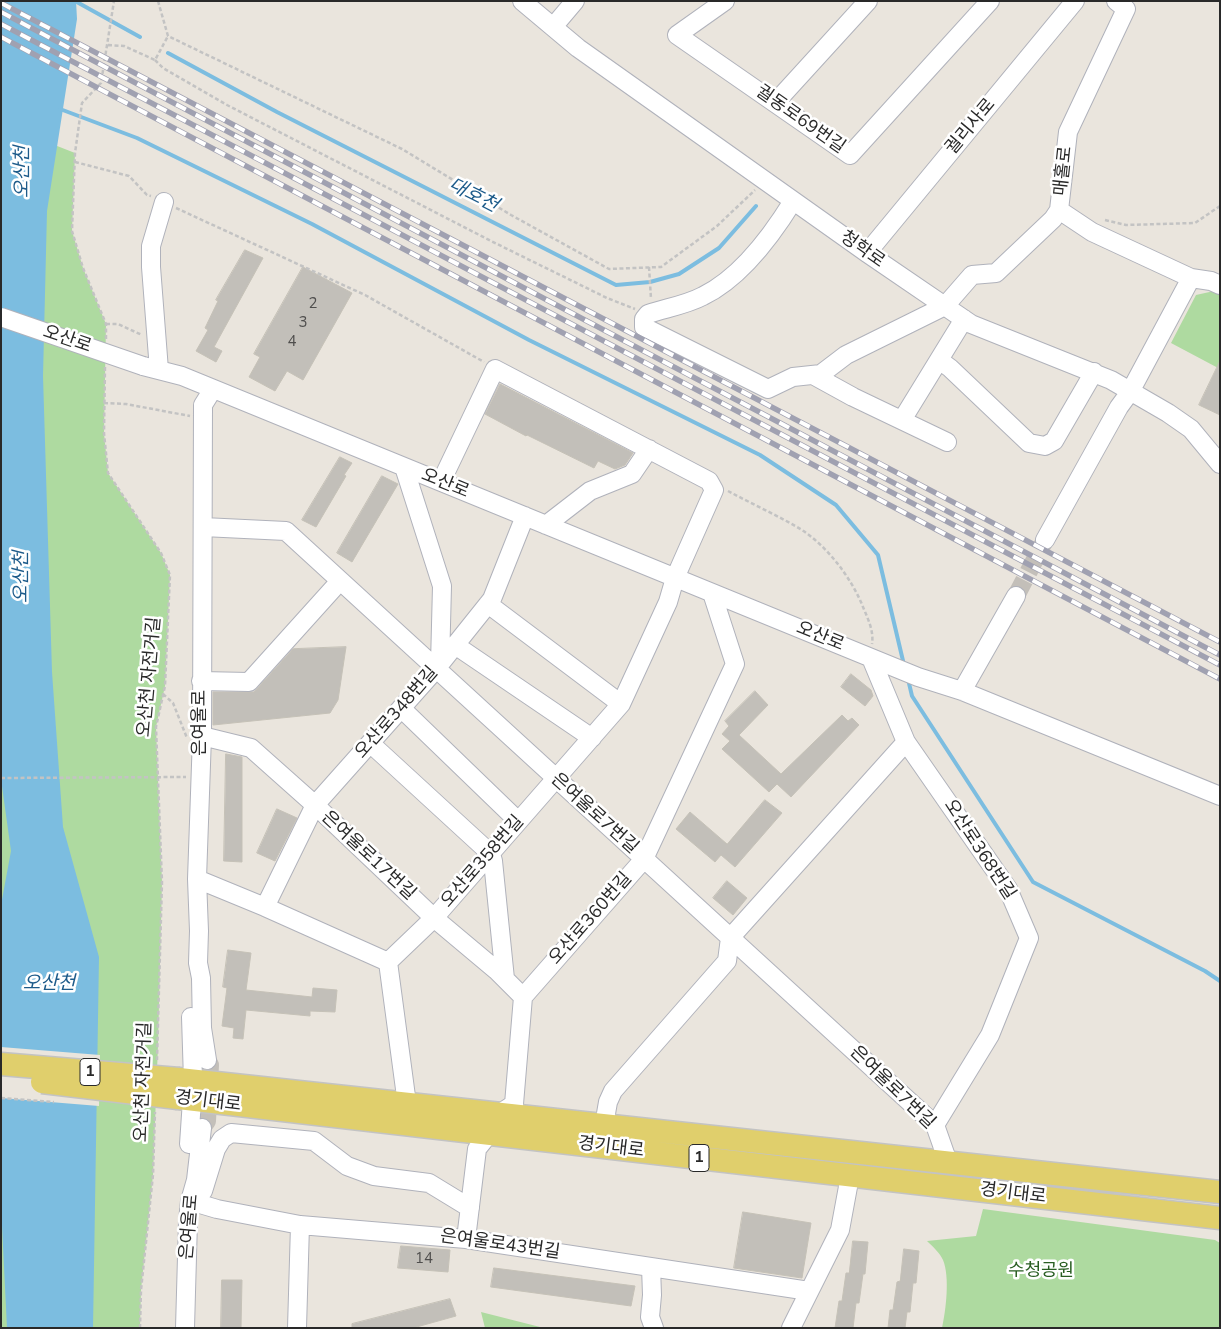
<!DOCTYPE html>
<meta charset="utf-8">
<style>
body{margin:0}
#map{position:relative;width:1221px;height:1329px;overflow:hidden;background:#eae5dd;font-family:"Nunito Sans",sans-serif}
canvas{display:block}
.frame{position:absolute;inset:0;border:2px solid #292929;pointer-events:none}
</style>
<div id="map">
<canvas width="1221" height="1329"></canvas>
<div class="frame"></div>
</div>
<script>
const c = document.querySelector('canvas').getContext('2d');
c.lineJoin = 'round';
function fillPath(path, color) {
  c.fillStyle = color;
  c.fill(path, 'evenodd');
}
function trace(path, color, width, dash) {
  c.strokeStyle = color;
  c.lineWidth = width;
  c.lineCap = dash ? 'butt' : 'round';
  c.setLineDash(dash || []);
  c.stroke(path);
}
function drawText(font, color, halo, rows, align = 'center') {
  c.font = font + ' "Nunito Sans","Noto Sans KR",sans-serif';
  c.lineWidth = 5;
  c.setLineDash([]);
  c.textBaseline = 'middle';
  c.strokeStyle = halo;
  c.fillStyle = color;
  for (const [text, x, y, turn = 0] of rows) {
    c.save();
    c.translate(x, y);
    c.rotate((+turn || 0) * Math.PI / 180);
    c.textAlign = isNaN(turn) ? turn : align;
    if (halo) c.strokeText(text, 0, 0);
    c.fillText(text, 0, 0);
    c.restore();
  }
}
const green = new Path2D(`
 M1,124L75,153L72,231L83,268L106,324L104,433L108,473L161,553L170,575L165,686L156,727L162,882L158,1045L153,1175L141,1290L140,1328H1Z
 M1214,291L1220,294V369L1171,343L1196,295Z
 M983,1209L1215,1240L1220,1243V1328H942C946,1310 950,1277 943,1260C940,1253 932,1246 927,1241L976,1236Z
 M481,1312L544,1328H485Z`);
const water = new Path2D(`
 M1,1H76L77,19L47,211L43,376L52,672L63,827L99,957L93,1328H7L1,1205V905L11,851L1,779Z`);
const pier = new Path2D(`
 M1,1047L100,1055L99,1106L1,1098Z`);
const stream = new Path2D(`
 M75,1L140,37
 M168,53L277,112L616,285L650,282L679,274L719,248L756,206
 M60,109L137,138L312,224L529,340L760,455L836,505L878,555L904,665
 M908,679L912,696L1033,882L1205,971L1220,981`);
const building = new Path2D(`
 M245,250L263,258L214,347L222,351L216,362L196,351L208,330L205,328L218,301L216,300Z
 M303,267L352,293L303,380L287,371L275,391L249,377L260,357L254,354Z
 M1220,361V415L1199,405Z
 M500,384L633,453L625,465L615,469L598,461L594,468L527,435L526,436L485,414Z
 M340,457L352,463L344,475L346,476L316,527L302,520Z
 M382,476L398,484L352,562L337,553Z
 M346,647L338,700L330,713L213,725V692H254L293,649Z
 M851,674L871,690L873,696L865,706L841,687Z
 M755,691L768,705L739,735L781,774L842,715L848,721L852,718L859,725L791,797L777,784L769,792L722,749L730,741L722,734L729,726L725,721Z
 M226,754L242,757V862L224,861Z
 M765,800L782,813L735,867L721,855L715,862L676,829L690,812L727,844Z
 M277,809L297,818L275,861L257,853Z
 M727,881L747,898L733,915L713,898Z
 M228,950L251,953L246,990L312,997L313,988L337,990L335,1012L310,1011V1016L246,1010L243,1039L233,1038L234,1028L222,1026L227,988L223,987Z
 M743,1212L811,1223L802,1278L734,1268Z
 M853,1241L868,1242L865,1274H863L859,1303H856L853,1328H835L839,1301H842L846,1273H849Z
 M401,1246L450,1250L448,1272L398,1268Z
 M904,1249L919,1251L916,1283H913L910,1312H907L905,1328H888L890,1310H893L897,1282L900,1281Z
 M494,1268L635,1286L631,1306L491,1287Z
 M222,1280H242L241,1328H221Z
 M450,1299L456,1316L413,1328H352V1324Z`);
const minorTunnel = new Path2D(`
 M1016,596L1045,540
 M202,1128L207,1121L210,1065L207,1060`);
const path = new Path2D(`
 M158,1L168,36L402,149L511,215L609,269L661,267L717,226L755,190
 M108,45L124,46L155,60L168,36
 M155,60L163,68L227,105L491,241L607,298L635,309
 M75,162L129,176L147,195L151,196
 M176,208L365,295L484,362
 M1105,220L1126,225L1195,223L1220,206
 M649,267L651,299
 M106,324H118L142,335
 M106,339V324L83,268L72,231L75,153L82,103L101,83L114,1
 M105,367L104,433L108,473L161,553L170,575L165,686L156,727L162,882L157,1060
 M104,403L126,404L190,416
 M728,491C752,504 779,516 802,530C828,547 852,579 863,607C868,619 874,631 872,644
 M163,694L173,703L187,738
 M1,778L186,777
 M140,1328L141,1290L153,1175L155,1112`);
const minor = new Path2D(`
 M522,1L578,48L867,253L971,324L1111,380L1168,413L1191,429L1220,464
 M725,1L677,35L850,155L990,1
 M1116,1L1126,9L1068,132L1059,210L1092,232L1191,278L1211,281L1220,285
 M553,27L575,1
 M775,103L868,1
 M793,201C772,235 740,278 703,296C686,305 666,308 648,314L644,319V327L768,389L793,377L821,374L846,355L945,306L972,275L996,273L1053,219L1059,210
 M867,253L1075,1
 M939,360L950,368L1029,443L1045,446L1054,441L1094,372
 M143,366L182,376L918,677L962,691L1220,796
 M159,370L151,267V246L164,202
 M813,375L853,397L947,442
 M902,420L964,319
 M404,467L442,586L440,664
 M546,525L590,491L632,474L649,449
 M203,527L286,531L935,1125L948,1162
 M1045,540L1119,407L1130,392L1191,278
 M488,604L621,704
 M455,645L592,738
 M871,658L906,742L1008,889L1029,938L990,1035L935,1125
 M201,681L249,682L340,581
 M962,691L1016,596
 M401,708L518,821
 M202,736L251,748L315,805L434,918L496,970L523,997
 M370,743L491,854L493,861L505,979
 M197,879L265,907L388,962L434,918L621,704L668,602L675,578L714,490L709,481L495,369L441,482
 M265,907L315,805L436,669L492,599L525,516
 M388,962L407,1104
 M191,1017L193,1080
 M207,1060L202,1028L201,978L198,963L199,931L197,879L202,736L203,405L213,389
 M604,1125L608,1102L613,1091L727,961L730,938L906,742
 M189,1144L192,1100
 M190,1201L217,1209L300,1225L466,1239L809,1291
 M190,1201L203,1191L216,1149L222,1139L231,1133L314,1141L347,1166L374,1176L429,1183L470,1208
 M466,1239L477,1149L489,1134L499,1114L514,1104L523,997L644,859L735,664L712,593
 M651,1267L652,1295L650,1317L654,1328
 M185,1328L188,1221L190,1201L196,1180L202,1128
 M297,1328L300,1225
 M791,1328L840,1230L850,1176`);
const major = new Path2D(`
 M179,1079L1220,1192
 M178,1098L1220,1218`);
const rail = new Path2D(`
 M1,3L1220,642
 M1,12L1220,655
 M1,24L1220,665
 M1,37L1220,679`);
const pathBridge = new Path2D(`
 M1,1098L54,1102`);
const minorBridge = new Path2D(`
 M1,317L143,366`);
const majorBridge = new Path2D(`
 M1,1064L179,1079
 M42,1082L178,1098`);
const numberNames = [
 ["2",313,304],
 ["3",303,323],
 ["4",292,342],
 ["14",424,1259]
];
const shields = [
 [90,1072,20],
 [699,1158,20]
];
const shieldNames = [
 ["1",90,1072],
 ["1",699,1158]
];
const streetNames = [
 ["궐동로69번길",800,120,35],
 ["궐리사로",971,127,-50],
 ["매홀로",1064,171,-84],
 ["청학로",862,250,35],
 ["오산로",67,340,19],
 ["오산로",445,484,22],
 ["오산로",820,637,22],
 ["오산천 자전거길",150,677,-85],
 ["오산로348번길",397,713,-49],
 ["은여울로",201,723,-90],
 ["은여울로7번길",594,814,42],
 ["오산로368번길",979,850,57],
 ["은여울로17번길",368,856,43],
 ["오산로358번길",483,862,-49],
 ["오산로360번길",591,919,-49],
 ["오산천 자전거길",144,1082,-88],
 ["은여울로7번길",892,1088,44],
 ["경기대로",208,1102,7],
 ["경기대로",611,1148,7],
 ["경기대로",1013,1194,7],
 ["은여울로",190,1227,-85],
 ["은여울로43번길",500,1245,8]
];
const parkNames = [
 ["수청공원",1041,1272]
];
const waterNames = [
 ["오산천",23,172,-90],
 ["대호천",473,196,27],
 ["오산천",22,577,-90],
 ["오산천",49,984]
];
fillPath(green, '#aedaa0');
fillPath(water, '#7cbde0');
fillPath(pier, '#eae5dd');
trace(stream, '#7cbde0', 4);
fillPath(building, '#c2bfb9');
trace(building, '#c5c1b7', 1);
trace(minorTunnel, '#c3bfb9', 18, [18, 9]);
trace(minor, '#b0b2bb', 20);
trace(major, '#c3c3c3', 25);
trace(path, '#c3c3c3', 2.5, [4, 2.5]);
trace(minor, '#fff', 18);
trace(major, '#e0cf6c', 22);
trace(rail, '#a0a1b1', 5.5);
trace(rail, '#fff', 4, [11]);
trace(minorBridge, '#b0b2bb', 20, []);
trace(majorBridge, '#c3c3c3', 25, []);
trace(pathBridge, '#c3c3c3', 2.5, [4, 2.5]);
trace(minorBridge, '#fff', 18);
trace(majorBridge, '#e0cf6c', 22);
drawText('15px', '#4f4e4d', null, numberNames);
for (const [x, y, w] of shields) {
  const box = new Path2D();
  box.roundRect(x - w / 2, y - 13.5, w, 27, 4);
  c.fillStyle = '#fff';
  c.fill(box);
  trace(box, '#292929', 1);
}
drawText('bold 16px', '#292929', null, shieldNames);
drawText('18px', '#292929', '#fff', streetNames);
drawText('18px', '#295e22', '#fff', parkNames);
drawText('italic 19px', '#1d5b8a', '#fff', waterNames);
</script>
